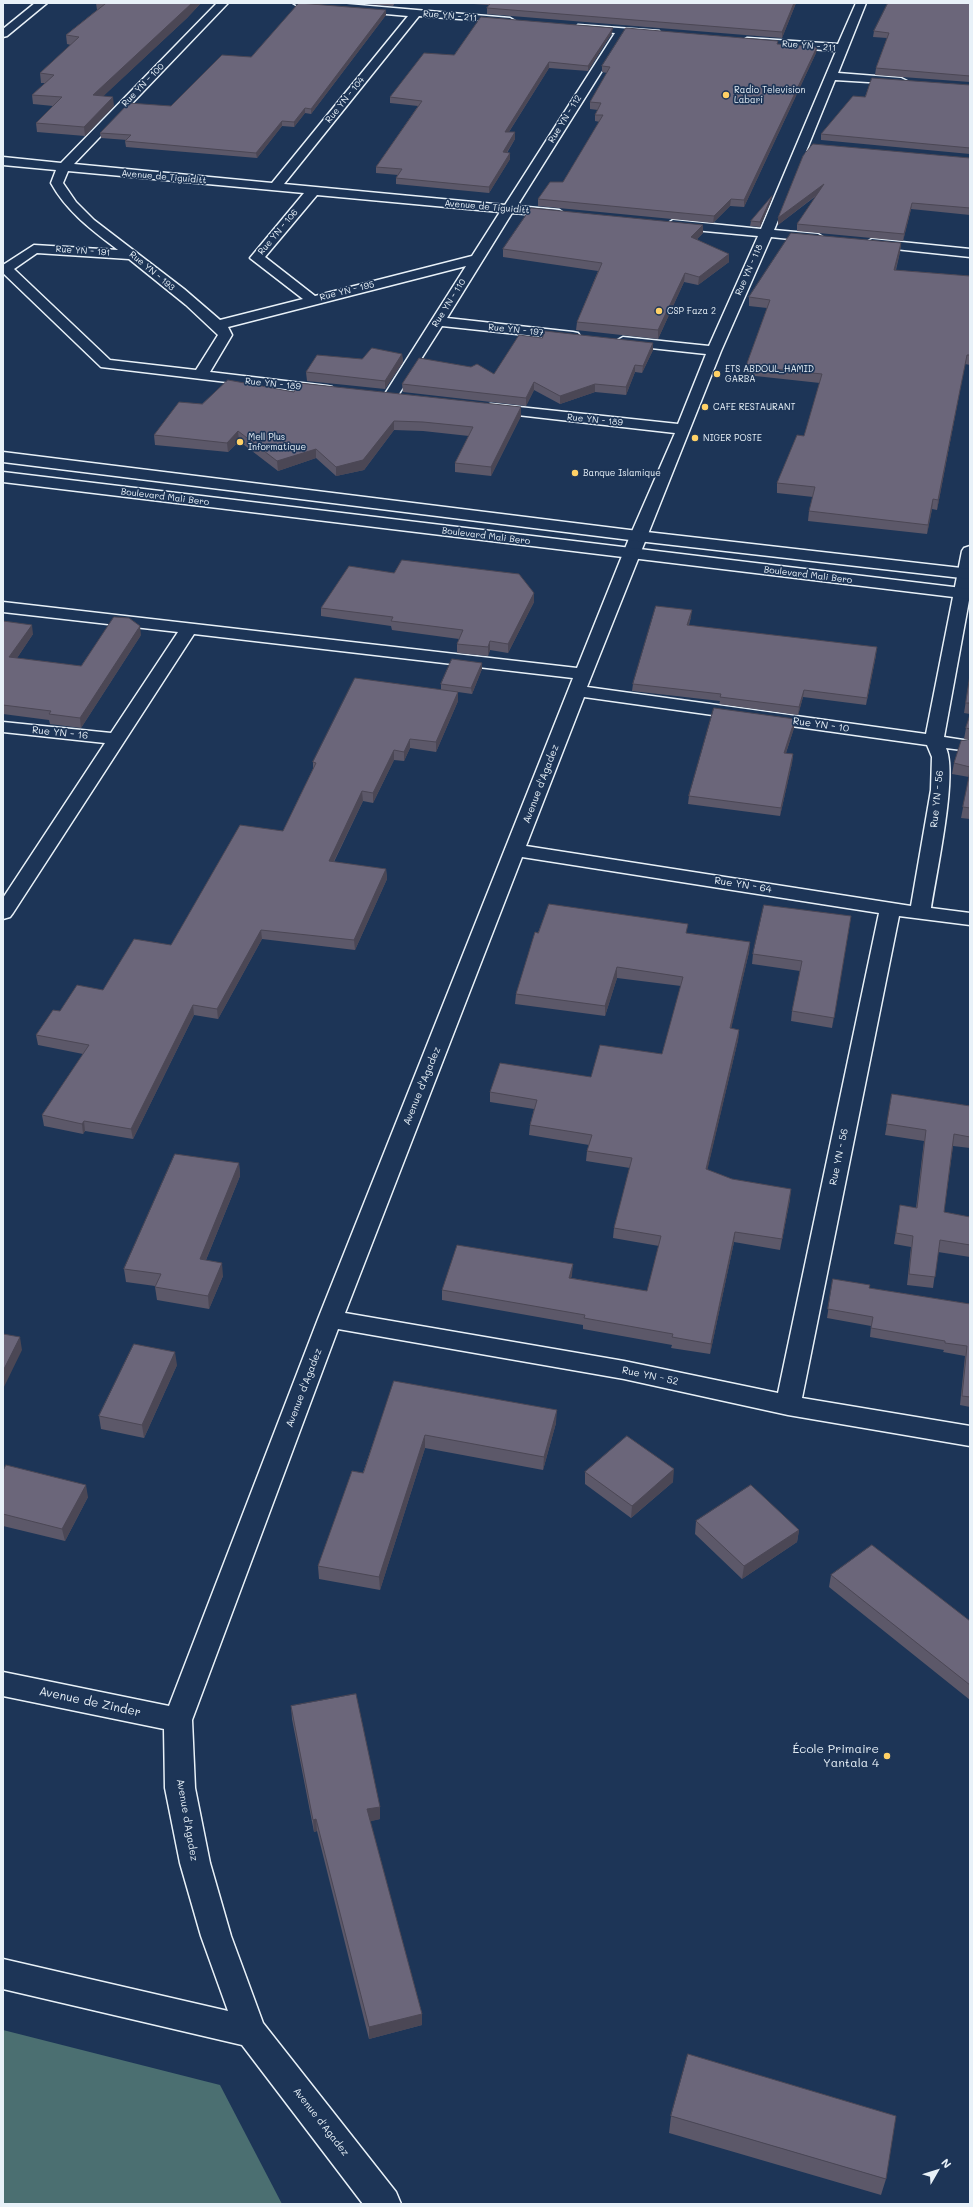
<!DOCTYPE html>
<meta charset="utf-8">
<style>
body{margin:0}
#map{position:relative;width:973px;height:2207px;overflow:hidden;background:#1d3557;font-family:Mali,sans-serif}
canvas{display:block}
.frame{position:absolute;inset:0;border:4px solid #e8f1f8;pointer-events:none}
.north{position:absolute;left:917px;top:2151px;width:40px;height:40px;-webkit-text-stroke:3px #1d3557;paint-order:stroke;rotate:51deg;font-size:11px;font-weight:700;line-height:16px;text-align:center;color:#e8f1f8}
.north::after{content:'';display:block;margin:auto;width:14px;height:18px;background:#e8f1f8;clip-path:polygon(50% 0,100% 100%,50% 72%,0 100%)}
</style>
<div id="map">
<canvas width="973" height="2207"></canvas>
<div class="frame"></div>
<div class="north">N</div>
</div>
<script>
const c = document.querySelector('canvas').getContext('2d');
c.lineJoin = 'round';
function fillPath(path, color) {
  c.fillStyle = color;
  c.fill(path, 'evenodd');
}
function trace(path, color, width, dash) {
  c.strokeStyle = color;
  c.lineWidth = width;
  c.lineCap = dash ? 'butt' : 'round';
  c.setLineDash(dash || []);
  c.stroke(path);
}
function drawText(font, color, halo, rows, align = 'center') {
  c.font = font + ' Mali,sans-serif';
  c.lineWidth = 3.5;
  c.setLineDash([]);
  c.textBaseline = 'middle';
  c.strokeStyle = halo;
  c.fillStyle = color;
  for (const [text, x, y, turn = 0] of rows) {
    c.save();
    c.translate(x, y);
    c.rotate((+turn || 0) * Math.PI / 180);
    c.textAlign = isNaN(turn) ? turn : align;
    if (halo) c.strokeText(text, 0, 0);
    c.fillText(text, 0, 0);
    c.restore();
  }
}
const green = new Path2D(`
 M3,2030L220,2085L282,2204H3Z`);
const street = new Path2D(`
 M217,3H228L74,164L272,183L408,16L298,6L293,3H335L510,18L515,21L514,23L419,16L284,184L505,205L615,33L582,30L577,27L578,25L659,31L660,33L655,36L625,34L517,206L559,210L565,214L563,217L512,213L447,318L573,332L578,333L580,336L578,339L573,340L442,326L395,400H385L383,397L466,266L228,327L232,335L210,372L327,386L332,387L334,390L332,393L327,394L101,367L3,273V265L34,245L118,250C92,230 67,212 51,183L56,170L3,165V157L61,163ZM68,171L304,193L250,258L303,299L220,320L184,289L94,220L76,202L63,183ZM317,195L500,212L472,256L315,296L265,257ZM37,253L129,259L186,305L218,335L196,370L110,360L14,269Z
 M856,3H866L838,73L901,78L907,81L901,84L835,80L774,230L818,234L824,238L818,242L771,237L721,351L587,687L926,734L962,551L964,548L970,546V595L944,737L970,741V751L946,748C958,775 936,874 931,908L970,913V925L899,916L802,1398L970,1426V1446L788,1415L624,1379L338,1329L192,1720L195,1788L210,1863L231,1936L263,2023L396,2192L401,2204H363L242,2045L3,1989V1959L228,2011L201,1936L180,1863L165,1788L164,1729L3,1696V1672L169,1706L318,1319L573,678L194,634L13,913L10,917L3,919V898L105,743L3,732V722L111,733L178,632L3,612V602L577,668L630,536L675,433L491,412L486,411L484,408L486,405L491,404L678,424L706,354L623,345L616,341L623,337L709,346L758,236L673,228L667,224L673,220L761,229L836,51L747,44L742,41L747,38L838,44ZM584,697L927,745L932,757L931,790L911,906L526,846ZM522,857L879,913L778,1393L624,1361L345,1313Z
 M872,239L970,249V257L867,246L865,243Z`);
const primary = new Path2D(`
 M3,452L638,531L970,569V579L638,541L3,462Z
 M3,472L970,589V599L3,482Z`);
const highway = new Path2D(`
 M35,3H47L7,36L3,37V29Z`);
const wall = new Path2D(`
 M96,3H201L187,18L103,96L114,106L85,136L37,132L36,123L53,106L33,104L32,95L45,83H41L40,73L71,45L67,44L66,35L97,10Z
 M354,3H395L393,6Z
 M403,3H423L421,4Z
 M458,3H796L782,38L487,14V8L489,5Z
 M970,3V82L875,75L876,68L887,38L873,37L874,31Z
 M386,15L311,114L305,113L294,127L282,126L257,158L126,147L125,141L127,140L101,138L100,133L171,106L251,57Z
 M612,33L588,71L549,68L509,132H515V139L507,153L510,159L489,193L396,184V178L398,175L376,173V167L418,106L390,103V97L454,55Z
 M778,44L817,47L816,53L744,207L730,206L713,223L538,206V199L563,182L600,122L595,121V115L598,110L590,109V102L607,73L602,72V66Z
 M970,85V154L821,140V134L865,97Z
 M803,156L970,158V215L911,209L903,241L797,231V224L816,196L778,225V218Z
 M772,196L771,201L760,227L750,226L751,221Z
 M703,225V233L697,239L729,262L698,285L684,282L658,339L576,330L577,322L598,271L503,257V249Z
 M901,243L900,252L896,270L970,276V365L965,364L937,510L932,509L927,534L808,521L809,511L813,497L777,493V483L804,436L820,383L746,375V366L767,308L749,306V297Z
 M653,350L642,373L635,372L626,395L595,392L560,404L534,390L526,406L403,392L402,384L494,374Z
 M402,354L403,362L385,389L307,381L306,372Z
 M294,392L521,407V416L491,476L455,472V463L469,436L423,431L394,430L364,470L336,476L316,458L278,471L239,441L228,452L155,445L154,435L202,404Z
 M534,602L508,653L490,650L488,656L457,653V644L459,639L392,630L391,626L321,616V608Z
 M691,617L689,625L876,655L866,705L803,697L798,715L719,704L720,701L632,691L633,684Z
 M3,621L33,634L17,658L81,666L141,635L81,728L50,724L49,720L3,714Z
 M482,663V669L472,694L458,692V701L436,752L410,748L404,761L394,760L373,803L363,801L334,862L386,869L387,879L355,950L262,939L218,1019L194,1015L133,1139L85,1131L83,1134L44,1126L42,1115L83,1054L38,1045L36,1035L60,1011L103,990L171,945L283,831L313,769V762L441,690V684Z
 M970,675V714L964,713Z
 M970,715V740L964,739L966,728Z
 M794,728L786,753L793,754L792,763L780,816L688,804L689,796Z
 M970,740V819L961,818L969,777L952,774L954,763Z
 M851,916L832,1028L791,1021L792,1011L800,971L752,964L753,954Z
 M538,933H688L750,942L749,952L731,1028L739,1030L738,1040L707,1170L732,1179L790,1199L780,1250L734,1242L710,1354L671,1348L672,1345L583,1329V1325L442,1300V1290L572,1275L571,1278L647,1291L659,1246L613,1238L614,1228L630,1168L586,1161L587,1151L589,1145L529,1135L530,1125L534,1109L490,1102V1092L591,1077L662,1054L681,986L617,978L605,1016L515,1004L516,994Z
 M892,1094L970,1106V1148L953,1146L944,1212L970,1217V1257L938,1252L933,1288L907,1285L911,1247L894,1244L900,1205L916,1208L924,1141L885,1135Z
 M239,1163L240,1176L206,1260L223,1276L209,1309L157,1300L155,1287V1286L126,1282L124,1269Z
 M833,1279L869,1288L970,1304V1407L960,1405L965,1356L943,1352L944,1350L870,1337L871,1326L827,1318Z
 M177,1365L144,1438L101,1429L99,1416Z
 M394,1381L556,1423L543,1470L425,1448L380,1590L319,1579L318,1566L363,1473Z
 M3,1471L88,1497L65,1541L3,1526Z
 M585,1472L673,1482L631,1518L585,1484Z
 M696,1521L799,1530L797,1542L742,1579L695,1534Z
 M831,1575L970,1621V1700L829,1587Z
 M291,1706L380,1807V1819L370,1821L422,2014V2025L369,2039L317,1831L314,1832L292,1719Z
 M671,2116L886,2179L881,2195L669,2133Z`);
const shadedWall = new Path2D(`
 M192,3H201L187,18L94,105L93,95Z
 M794,3H796L782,38V32Z
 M386,10V15L311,114V109Z
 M613,28L612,33L588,71V66Z
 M817,47L816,53L744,207V200Z
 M549,62V68L505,138V132Z
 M113,97L114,106L85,136L84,127Z
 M305,108V113L294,127V122Z
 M282,121V126L257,158L256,153Z
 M515,132V139L503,158V152Z
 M510,153V159L489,193V187Z
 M824,184L823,190L778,225V218Z
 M772,196L771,201L760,227V222Z
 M731,199L730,206L713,223L714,216Z
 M912,203L911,209L903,241L904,234Z
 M703,225V233L691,245V237Z
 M901,243L900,252L893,279L894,270Z
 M729,254V262L698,285L699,277Z
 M685,273L684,282L658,339V330Z
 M653,343V350L642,373L643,366Z
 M402,354L403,362L385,389V381Z
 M967,355L965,364L937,510L938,500Z
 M635,365V372L626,395V387Z
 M534,382V390L526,406V398Z
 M595,384V392L560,404V396Z
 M521,407V416L491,476V467Z
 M394,421V430L364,470L336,476V467Z
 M238,431L239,441L228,452L227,443Z
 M316,449V458L278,471L277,461Z
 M933,499L932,509L927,534L928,525Z
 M534,593V602L508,653V644Z
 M692,610L691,617L686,632L687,625Z
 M32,625L33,634L11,667L9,657Z
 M140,626L141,635L81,728L80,718Z
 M490,641V650L488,656V647Z
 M877,647L876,655L866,705L867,698Z
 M482,663V669L472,694L471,688Z
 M804,690L803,697L798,715L799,707Z
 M458,692V701L436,752V742Z
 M795,719L794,728L783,762L784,753Z
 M410,739V748L404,761V752Z
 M394,750V760L373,803V793Z
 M793,754L792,763L780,816L781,808Z
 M362,791L363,801L329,871V861Z
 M386,869L387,879L355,950L354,940Z
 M851,916L849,926L832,1028L834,1018Z
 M261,930L262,939L218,1019L217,1009Z
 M750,942L749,952L729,1038L730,1028Z
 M617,967V978L605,1016V1006Z
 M193,1005L194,1015L133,1139L131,1129Z
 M739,1030L738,1040L705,1180L706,1169Z
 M84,1121L85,1131L83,1134L82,1124Z
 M239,1163L240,1176L201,1272L200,1259Z
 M791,1189L790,1199L780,1250L782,1239Z
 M735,1232L734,1242L710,1354L711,1344Z
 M222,1263L223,1276L209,1309L208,1296Z
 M573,1264L572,1275L568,1288L569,1278Z
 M20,1337L22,1350L3,1389V1371Z
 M175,1352L177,1365L144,1438L142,1425Z
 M557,1410L556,1423L543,1470L544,1457Z
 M425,1435V1448L380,1590L379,1577Z
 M674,1469L673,1482L631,1518L632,1506Z
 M86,1485L88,1497L65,1541L62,1529Z
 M799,1530L797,1542L742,1579L744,1566Z
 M380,1807V1819L368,1822L367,1809Z
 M316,1819L317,1831L314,1832L313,1820Z
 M422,2014V2025L369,2039V2027Z`);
const building = new Path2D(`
 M98,3H192L93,95L113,97L84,127L36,123L62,97L32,95L54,75L40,73L79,37L66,35L105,4Z
 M299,3L386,10L311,109L305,108L294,122L282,121L256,153L125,141L131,135L100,133L129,103L171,106L222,55L251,57Z
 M491,3H794L782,32L487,8Z
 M888,3H970V76L876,68L889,33L874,31Z
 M481,17L613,28L588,66L549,62L505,132H515L503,152L510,153L489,187L396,178L402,169L376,167L422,101L390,97L424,53L454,55Z
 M626,28L778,41L777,44L817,47L744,200L731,199L714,216L538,199L550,182H563L603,115H595L601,103L590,102L610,67L602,66Z
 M872,78L970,85V148L821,134L853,96L865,97Z
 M813,144L970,158V208L912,203L904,234L797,224L824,184L778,218L803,156Z
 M772,196L760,222L751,221Z
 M531,208L703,225L691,237L729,254L699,277L685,273L658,330L577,322L602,263L503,249Z
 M791,233L901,243L894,270L970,276V355H967L938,500L933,499L928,525L809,511L815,487L777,483L797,435L804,436L822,374L746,366L770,300L749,297Z
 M545,331L653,343L643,366L635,365L626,387L595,384L560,396L534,382L526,398L402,384L419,358L471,367L477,364L494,374L519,335L542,338Z
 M372,348L402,354L385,381L306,372L317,355L362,359Z
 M228,380L294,392L299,383L521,407L491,467L455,463L473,427L423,422L394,421L363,460L336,467L316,449L277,461L238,431L227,443L154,435L179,402L202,404Z
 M402,560L519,574L534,593L508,644L490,641L488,647L457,644L463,630L391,621L393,617L321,608L349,566L394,573Z
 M656,606L692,610L687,625L877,647L867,698L804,690L799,707L720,697L721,694L633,684Z
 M114,617L129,618L140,626L80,718L49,714L51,711L3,705V621L32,625L9,657L81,666Z
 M452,659L482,663L471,688L441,684Z
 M970,675V703H966Z
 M355,678L458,692L436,742L410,739L404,752L394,750L373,793L362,791L329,861L386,869L354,940L261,930L217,1009L193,1005L131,1129L84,1121L82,1124L42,1115L89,1045L36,1035L53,1010L60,1011L77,985L103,990L134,939L171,945L240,825L283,831L316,763L313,762Z
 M714,708L795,719L784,753L793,754L781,808L689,796Z
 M970,715V729L966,728Z
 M970,740V767L954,763L961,741Z
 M970,772V808L963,807Z
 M549,904L688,924L686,933L750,942L730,1028L739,1030L706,1169L732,1179L791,1189L782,1239L735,1232L711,1344L672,1337L673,1334L584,1318L585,1315L442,1290L457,1245L573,1264L569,1278L647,1291L661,1236L614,1228L632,1158L587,1151L592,1135L530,1125L537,1100L490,1092L500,1063L591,1077L600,1045L662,1054L683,977L617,967L605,1006L516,994L535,932L538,933Z
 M764,905L851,916L834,1018L792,1011L802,961L753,954Z
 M892,1094L970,1106V1137L954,1134L944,1212L970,1217V1245L940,1240L935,1277L909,1274L913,1236L896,1233L900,1205L917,1208L926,1130L887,1124Z
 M175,1154L239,1163L200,1259L222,1263L208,1296L155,1287L161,1274L124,1269Z
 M833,1279L870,1285L869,1288L970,1304V1397L962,1396L967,1346L945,1343V1341L871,1328L873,1317L828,1309Z
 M3,1334L20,1337L3,1371Z
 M134,1344L175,1352L142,1425L99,1416Z
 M394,1381L557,1410L544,1457L425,1435L379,1577L318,1566L352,1471L363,1473Z
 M627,1436L674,1469L632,1506L585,1472Z
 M6,1465L86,1485L62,1529L3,1514V1471Z
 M751,1485L799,1530L744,1566L696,1521Z
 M872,1545L970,1621V1685L831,1575Z
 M356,1694L380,1807L367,1809L422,2014L369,2027L316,1819L313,1820L291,1706Z
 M688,2054L896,2116L886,2179L671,2116Z`);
const markers = [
 [726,95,4,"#ffd166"],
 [659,311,4,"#ffd166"],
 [717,374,4,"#ffd166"],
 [705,407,4,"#ffd166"],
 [695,438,4,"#ffd166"],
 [240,442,4,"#ffd166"],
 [575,473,4,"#ffd166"],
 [887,1756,4,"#ffd166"]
];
const farStreetnames = [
 ["Rue YN - 211",450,16,5],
 ["Rue YN - 211",809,46,5],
 ["Rue YN - 100",143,85,-46],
 ["Rue YN - 104",345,100,-51],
 ["Rue YN - 112",565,119,-58],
 ["Avenue de Tiguiditt",164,177,5],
 ["Avenue de Tiguiditt",487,207,5],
 ["Rue YN - 106",278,232,-50],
 ["Rue YN - 191",83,251,4],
 ["Rue YN - 118",749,270,-66],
 ["Rue YN - 193",152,271,40],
 ["Rue YN - 195",347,291,-14],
 ["Rue YN - 110",449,303,-58],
 ["Rue YN - 197",516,330,6],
 ["Rue YN - 189",273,384,6],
 ["Rue YN - 189",595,420,6],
 ["Boulevard Mali Bero",165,497,7],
 ["Boulevard Mali Bero",486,536,7],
 ["Boulevard Mali Bero",808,575,7]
];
const farPoinames = [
 ["Radio Television",734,90],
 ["Labari",734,100],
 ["CSP Faza 2",667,311],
 ["ETS ABDOUL_HAMID",725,369],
 ["GARBA",725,379],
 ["CAFE RESTAURANT",713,407],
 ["Mell Plus",248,437],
 ["Informatique",248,447],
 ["NIGER POSTE",703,438],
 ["Banque Islamique",583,473]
];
const streetNames = [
 ["Rue YN - 10",821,725,8],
 ["Rue YN - 16",60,733,6],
 ["Avenue d'Agadez",541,784,-69],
 ["Rue YN - 56",937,799,-84],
 ["Rue YN - 64",743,885,9],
 ["Avenue d'Agadez",422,1086,-68],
 ["Rue YN - 56",839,1157,-78],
 ["Rue YN - 52",650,1376,12],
 ["Avenue d'Agadez",304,1388,-69],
 ["Avenue d'Agadez",187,1820,80],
 ["Avenue d'Agadez",321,2122,52]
];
const nearStreetnames = [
 ["Avenue de Zinder",90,1702,12]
];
const nearPoinames = [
 ["École Primaire",879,1749],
 ["Yantala 4",879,1763]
];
fillPath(green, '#4b6f71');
trace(street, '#e8f1f8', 3);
trace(primary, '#e8f1f8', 3);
trace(highway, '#e8f1f8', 3);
fillPath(street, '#1d3557');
fillPath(primary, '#1d3557');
fillPath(highway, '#1d3557');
fillPath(wall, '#5c5869');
fillPath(shadedWall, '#4b4755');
fillPath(building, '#6b667a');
trace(building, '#4b4755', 1);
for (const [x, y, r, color] of markers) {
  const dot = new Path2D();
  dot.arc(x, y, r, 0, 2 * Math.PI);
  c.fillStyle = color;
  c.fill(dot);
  trace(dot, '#1d3557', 1.5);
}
drawText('9px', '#e8f1f8', '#1d3557', farStreetnames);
drawText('9px', '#e8f1f8', '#1d3557', farPoinames, 'left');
drawText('10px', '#e8f1f8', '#1d3557', streetNames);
drawText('12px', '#e8f1f8', '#1d3557', nearStreetnames);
drawText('12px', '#e8f1f8', '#1d3557', nearPoinames, 'right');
</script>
